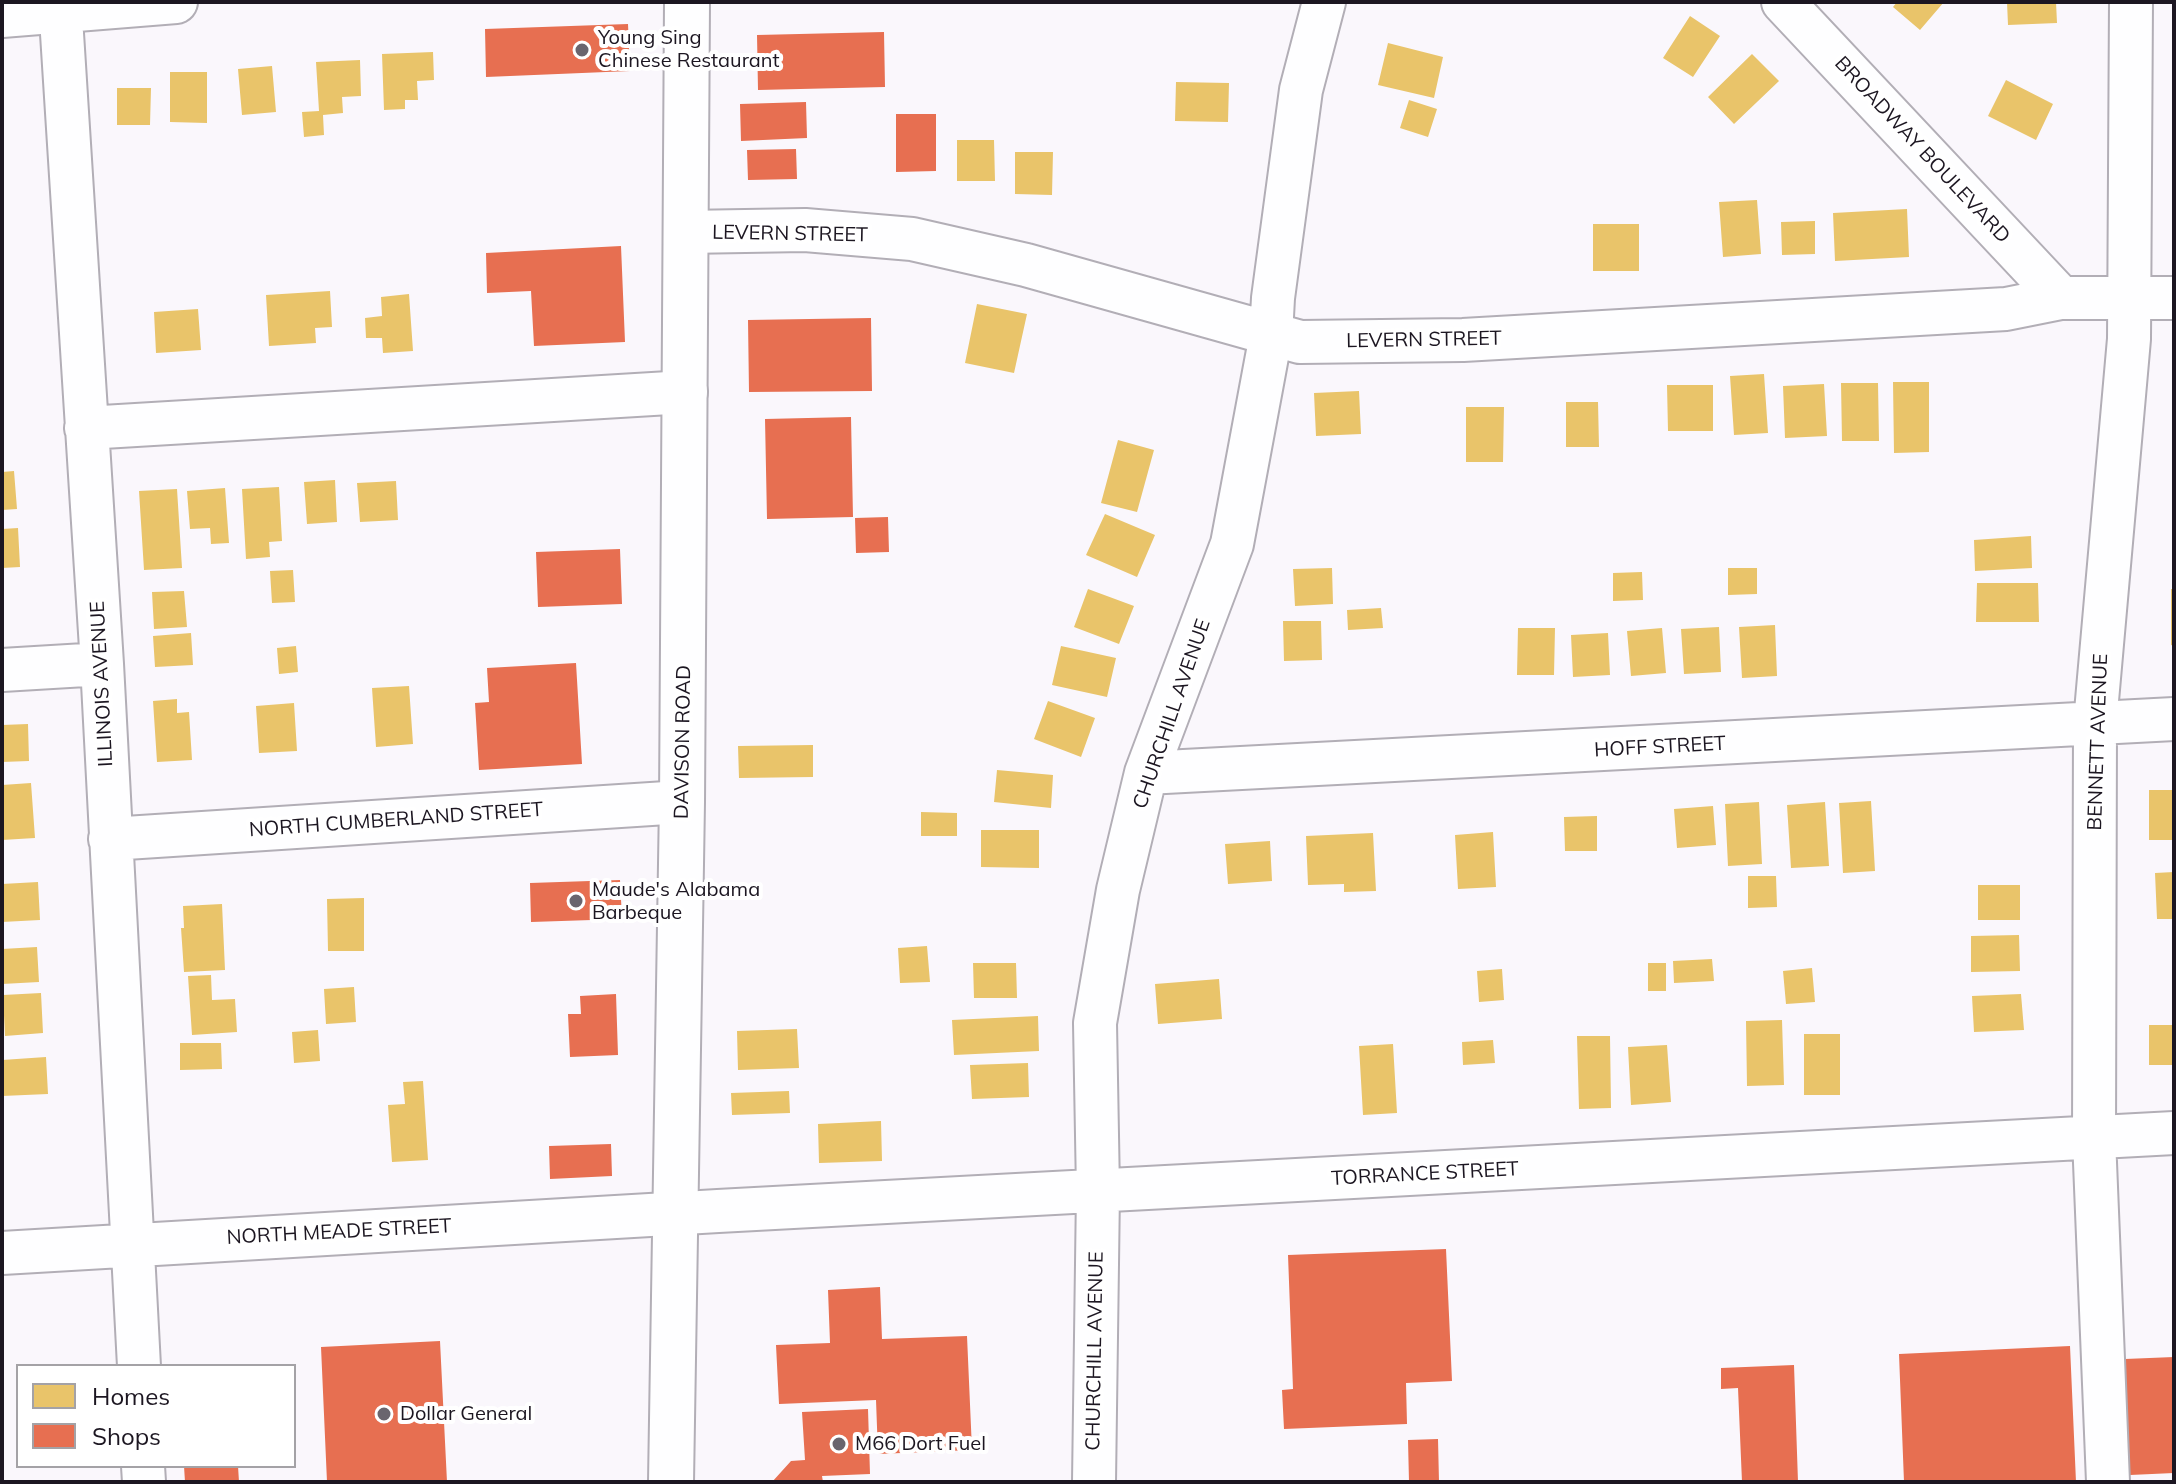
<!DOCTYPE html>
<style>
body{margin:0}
#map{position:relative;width:2176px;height:1484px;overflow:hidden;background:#faf7fc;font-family:Mulish,sans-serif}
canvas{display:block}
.frame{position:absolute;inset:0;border:4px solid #1c1621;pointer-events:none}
.legend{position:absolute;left:16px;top:1364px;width:280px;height:104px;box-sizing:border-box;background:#fff;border:2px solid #a4a2a6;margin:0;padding:10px 14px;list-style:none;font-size:24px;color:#1c1621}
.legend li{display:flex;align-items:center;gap:16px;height:40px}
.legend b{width:40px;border:2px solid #a4a2a6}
</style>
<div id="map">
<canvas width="2176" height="1484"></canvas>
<div class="frame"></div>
<ul class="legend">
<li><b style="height:22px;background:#e9c46a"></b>Homes</li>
<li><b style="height:22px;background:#e76f51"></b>Shops</li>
</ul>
</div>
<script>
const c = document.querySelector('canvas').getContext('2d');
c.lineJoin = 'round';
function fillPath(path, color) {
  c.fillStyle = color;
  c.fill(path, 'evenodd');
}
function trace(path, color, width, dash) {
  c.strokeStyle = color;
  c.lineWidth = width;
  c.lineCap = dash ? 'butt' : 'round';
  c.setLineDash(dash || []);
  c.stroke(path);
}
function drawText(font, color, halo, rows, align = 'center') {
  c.font = font + ' Mulish,sans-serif';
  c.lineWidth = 8;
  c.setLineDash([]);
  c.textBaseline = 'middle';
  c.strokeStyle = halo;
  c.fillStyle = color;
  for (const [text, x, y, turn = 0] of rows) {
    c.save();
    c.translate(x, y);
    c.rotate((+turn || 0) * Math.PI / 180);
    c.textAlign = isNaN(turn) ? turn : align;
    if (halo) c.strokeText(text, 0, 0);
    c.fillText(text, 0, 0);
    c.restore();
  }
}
const homes = new Path2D(`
 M1897,2H1944L1920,30L1893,7Z
 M2007,2H2056L2057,23L2008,25Z
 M1690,16L1720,36L1693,77L1663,58Z
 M1388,43L1443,57L1434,98L1378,85Z
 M433,52L434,80L417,81L418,100H405V109L384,110L382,54Z
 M1752,54L1779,81L1734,124L1708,97Z
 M360,60L361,96L342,97L343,113L323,115L324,135L304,137L302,112L319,111L316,62Z
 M272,66L276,112L242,115L238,69Z
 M170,72H207V123L170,122Z
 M2006,80L2053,104L2036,140L1988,116Z
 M1176,82L1229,83L1228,122L1175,121Z
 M117,88H151L150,125H117Z
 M1409,100L1437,109L1428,137L1400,128Z
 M957,140H994L995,181H957Z
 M1015,152H1053L1052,195L1015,194Z
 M1757,200L1761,254L1723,257L1719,202Z
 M1907,209L1909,257L1835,261L1833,213Z
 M1815,221V254L1782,255L1781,222Z
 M1593,224H1639V271H1593Z
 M330,291L332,327L315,328L316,343L269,346L266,295Z
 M409,294L413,351L383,353L382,338H366L365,318L382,316L381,297Z
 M977,304L1027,314L1014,373L965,363Z
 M198,309L201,350L156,353L154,312Z
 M1764,374L1768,433L1734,435L1730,376Z
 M1893,382H1929V452L1894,453Z
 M1841,383H1878L1879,441H1842Z
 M1824,384L1827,436L1785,438L1783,386Z
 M1667,385H1713V431H1668Z
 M1359,391L1361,434L1316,436L1314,393Z
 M1566,402H1598L1599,447H1566Z
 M1466,407H1504L1503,462H1466Z
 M1118,440L1154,450L1137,512L1101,503Z
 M14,471L17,509L2,510V472Z
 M335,480L337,522L307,524L304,482Z
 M396,481L398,520L360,522L357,483Z
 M279,487L282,541L269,542L270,557L246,559L242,489Z
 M225,488L229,543L211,544L210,528L190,529L187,491Z
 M177,489L182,568L144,570L139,491Z
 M1105,514L1155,535L1137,577L1086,555Z
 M18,528L20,567L2,568V529Z
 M2031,536L2032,568L1975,571L1974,540Z
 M1332,568L1333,604L1295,606L1293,569Z
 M1728,568H1757V594L1728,595Z
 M293,570L295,602L272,603L270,571Z
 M1642,572L1643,600L1613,601V573Z
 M1977,583H2038L2039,622H1976Z
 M1088,589L1134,606L1119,644L1074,627Z
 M2171,589H2174V646L2171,645Z
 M184,591L187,627L154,629L152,592Z
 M1381,608L1383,628L1348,630L1347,610Z
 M1283,621H1321L1322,660L1284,661Z
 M1775,625L1777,676L1742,678L1739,627Z
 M1719,627L1721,672L1684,674L1681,629Z
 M1518,628H1555L1554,675H1517Z
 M1662,628L1666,673L1631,676L1627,631Z
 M191,633L193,665L155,667L153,636Z
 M1608,633L1610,675L1573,677L1571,635Z
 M296,646L298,672L279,674L277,648Z
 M1061,646L1116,658L1107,697L1052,685Z
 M409,686L413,744L376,747L372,688Z
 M177,699V713L189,712L192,760L157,762L153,701Z
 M1048,701L1095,718L1081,757L1034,739Z
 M294,703L297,751L259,753L256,706Z
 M28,724L29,761L2,762V725Z
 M813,745V777L739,778L738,746Z
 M997,770L1053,775L1051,808L994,802Z
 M31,783L35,838L2,840V785Z
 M2149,790H2174V840H2149Z
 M1871,801L1875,871L1843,873L1839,803Z
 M1759,802L1762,864L1728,866L1725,804Z
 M1825,802L1829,866L1791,868L1787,805Z
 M1713,806L1716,845L1677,848L1674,809Z
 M921,812L957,813V836H921Z
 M1597,816V851H1565L1564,817Z
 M981,830H1039V868L981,867Z
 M1493,832L1496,887L1458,889L1455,835Z
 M1373,833L1376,891L1344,892V884L1308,885L1306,836Z
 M1270,841L1272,881L1228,884L1225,844Z
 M2174,872V919H2157L2155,873Z
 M1748,876H1776L1777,907L1748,908Z
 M38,882L40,920L2,922V884Z
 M1978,885H2020V920H1978Z
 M364,898V951H328L327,899Z
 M222,904L225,970L184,972L181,928H184L183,906Z
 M2019,935L2020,971L1971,972V936Z
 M927,946L930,982L900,983L898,948Z
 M37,947L39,982L2,984V949Z
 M1712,959L1714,981L1674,983L1673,961Z
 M973,963H1016L1017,998H974Z
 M1648,963H1666V991H1648Z
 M1812,968L1815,1002L1786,1004L1783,971Z
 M1502,969L1504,1000L1479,1002L1477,971Z
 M211,975L212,1000L235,999L237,1032L192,1035L188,976Z
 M1219,979L1222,1019L1158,1024L1155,984Z
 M354,987L356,1022L326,1024L324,989Z
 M41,993L43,1033L5,1036L3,995Z
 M2021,994L2024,1030L1974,1032L1972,996Z
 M1038,1016L1039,1051L954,1055L952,1020Z
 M1782,1020L1784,1085L1747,1086L1746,1021Z
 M2149,1025H2174V1065H2149Z
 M797,1029L799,1068L738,1070L737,1031Z
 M318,1030L320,1061L294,1063L292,1032Z
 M1804,1034H1840V1095H1804Z
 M1577,1036H1610L1611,1108L1579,1109Z
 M1493,1040L1495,1063L1463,1065L1462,1042Z
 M180,1043H221L222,1069L180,1070Z
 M1393,1044L1397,1113L1363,1115L1359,1046Z
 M1667,1045L1671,1102L1631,1105L1628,1047Z
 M46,1057L48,1094L2,1096V1060Z
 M1028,1063L1029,1097L972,1099L970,1065Z
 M423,1081L428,1160L392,1162L388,1105L405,1104L403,1082Z
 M789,1091L790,1113L732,1115L731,1093Z
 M881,1121L882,1161L819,1163L818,1124Z`);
const shops = new Path2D(`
 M628,24L630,71L486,77L485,29Z
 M884,32L885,87L758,90L757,35Z
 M806,102L807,138L741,141L740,104Z
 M896,114H936V171L896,172Z
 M796,149L797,179L748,180L747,150Z
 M621,246L625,342L534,346L531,291L487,293L486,253Z
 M871,318L872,391L749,392L748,320Z
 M851,417L853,517L767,519L765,419Z
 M888,517L889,552L856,553L855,518Z
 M620,549L622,604L538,607L536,552Z
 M576,663L582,764L479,770L475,703L489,702L487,668Z
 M620,880L622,919L531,922L530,883Z
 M616,994L618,1055L570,1057L568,1014H581L580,996Z
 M611,1144L612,1176L550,1179L549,1146Z
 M1446,1249L1452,1381L1406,1383L1407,1424L1284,1429L1282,1390L1293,1389L1288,1255Z
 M880,1287L882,1339L967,1336L972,1450L878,1454L876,1400L779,1404L776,1345L830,1343L828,1290Z
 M440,1341L447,1482H327L321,1347Z
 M2070,1346L2076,1482H1904L1899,1354Z
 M2174,1357V1473L2130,1475L2125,1359Z
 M1794,1365L1798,1482H1742L1738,1388L1721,1389V1368Z
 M868,1409L870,1474L822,1476L823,1482H772L791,1461L805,1460L802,1412Z
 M1438,1439L1439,1482H1409L1408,1440Z
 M184,1466H238L239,1482H185Z`);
const minor = new Path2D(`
 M60,2L102,664L139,1366
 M1783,2L2061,298
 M2,16L176,2
 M685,232L805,230L912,239L1026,265L1300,342L1463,340L2006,309L2061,298H2174
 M86,428L686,392
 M2,670L102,664
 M1146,773L2174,719
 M110,839L682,802
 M2,1253L718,1211L2174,1133
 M143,1466L144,1482
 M1094,1482L1098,1191L1095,1023L1118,890L1146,773L1232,544L1271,335L1273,298L1301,90L1324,2
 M2108,1482L2094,1138L2095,723L2129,339L2131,2`);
const major = new Path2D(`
 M671,1482L682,802L687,2`);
const markers = [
 [582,50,8,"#6a656e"],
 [576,901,8,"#6a656e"],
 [384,1414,8,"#6a656e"],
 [839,1444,8,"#6a656e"]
];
const poiNames = [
 ["Young Sing",598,38],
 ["Chinese Restaurant",598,61],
 ["Maude's Alabama",592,890],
 ["Barbeque",592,913],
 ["Dollar General",400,1414],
 ["M66 Dort Fuel",855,1444]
];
const streetNames = [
 ["BROADWAY BOULEVARD",1922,150,47],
 ["LEVERN STREET",790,234,1],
 ["LEVERN STREET",1424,340,-1],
 ["ILLINOIS AVENUE",102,684,-93],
 ["CHURCHILL AVENUE",1172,714,-71],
 ["DAVISON ROAD",683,742,-89],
 ["BENNETT AVENUE",2098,742,-88],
 ["HOFF STREET",1660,747,-3],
 ["NORTH CUMBERLAND STREET",396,820,-4],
 ["TORRANCE STREET",1425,1174,-3],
 ["NORTH MEADE STREET",339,1232,-3],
 ["CHURCHILL AVENUE",1095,1351,-89]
];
fillPath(homes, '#e9c46a');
fillPath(shops, '#e76f51');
trace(minor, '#b2aeb6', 46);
trace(major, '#b2aeb6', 48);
trace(minor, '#fefeff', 42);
trace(major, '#fefeff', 44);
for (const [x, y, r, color] of markers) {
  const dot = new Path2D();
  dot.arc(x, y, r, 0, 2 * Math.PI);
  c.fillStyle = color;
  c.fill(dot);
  trace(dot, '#fff', 3);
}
drawText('20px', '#1c1621', '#fff', poiNames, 'left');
drawText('20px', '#1c1621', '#fff', streetNames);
</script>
